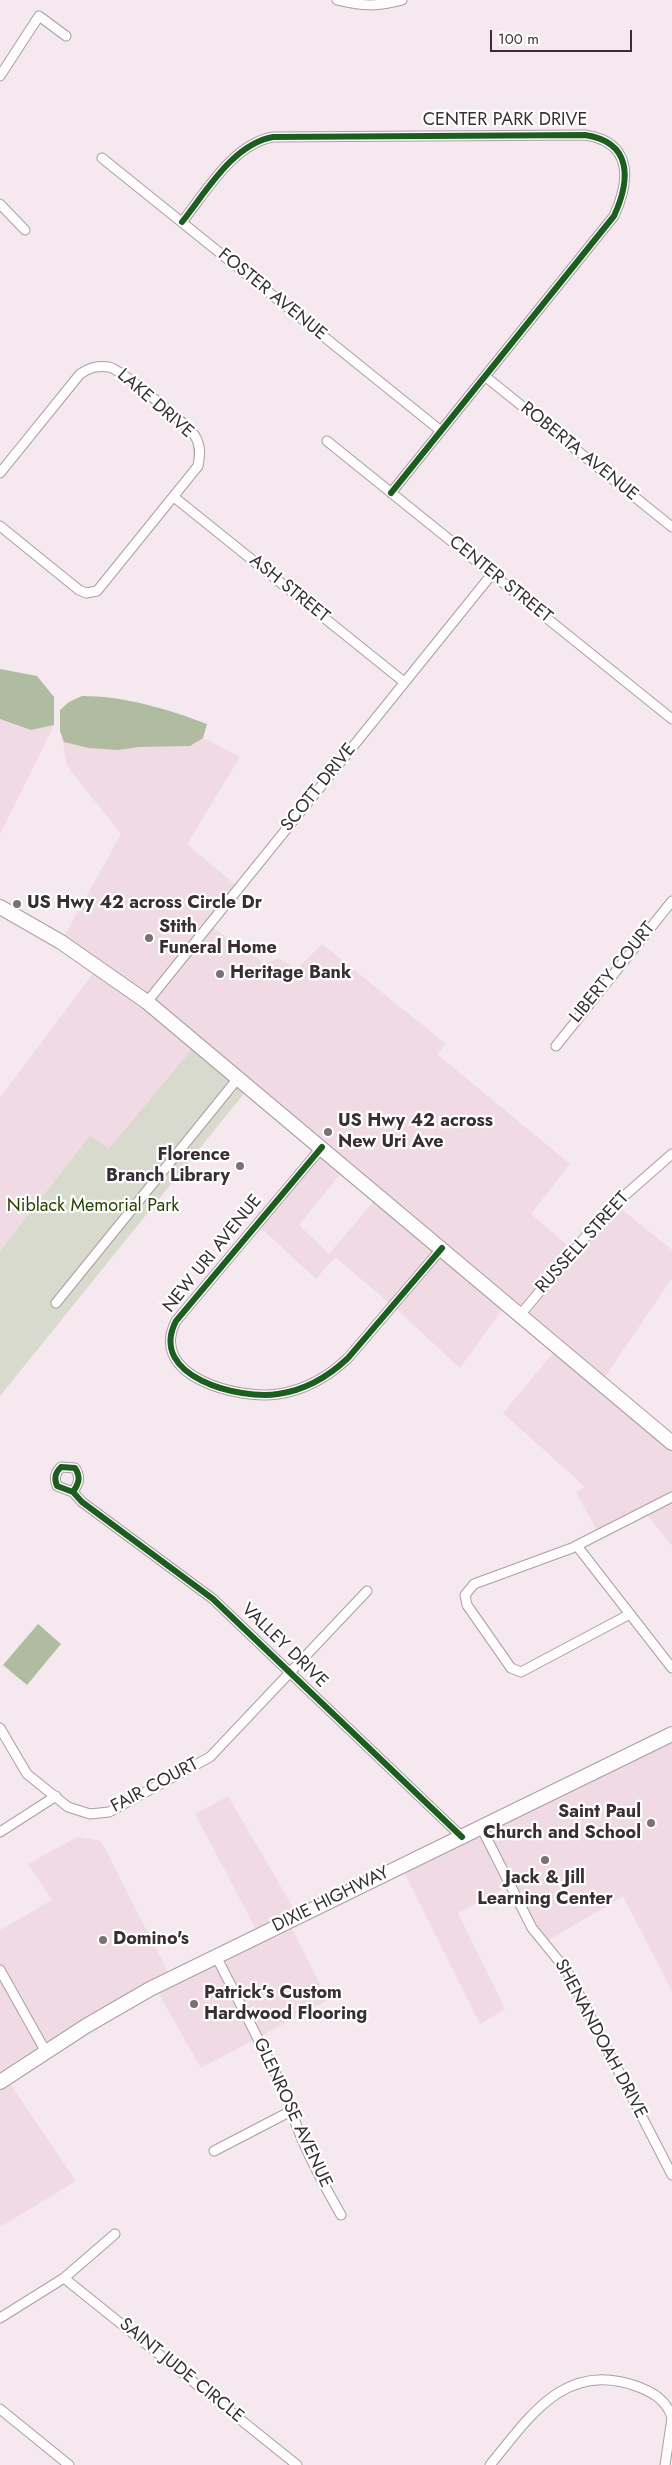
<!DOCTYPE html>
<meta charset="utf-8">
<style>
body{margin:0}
#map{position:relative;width:672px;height:2465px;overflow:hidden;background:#f5e8ee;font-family:Jost,sans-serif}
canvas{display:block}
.scale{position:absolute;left:490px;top:30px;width:142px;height:22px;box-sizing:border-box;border:2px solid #382f34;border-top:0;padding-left:6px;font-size:15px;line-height:18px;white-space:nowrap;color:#382f34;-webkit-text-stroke:4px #fff;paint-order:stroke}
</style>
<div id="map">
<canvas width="672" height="2465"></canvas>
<div class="scale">100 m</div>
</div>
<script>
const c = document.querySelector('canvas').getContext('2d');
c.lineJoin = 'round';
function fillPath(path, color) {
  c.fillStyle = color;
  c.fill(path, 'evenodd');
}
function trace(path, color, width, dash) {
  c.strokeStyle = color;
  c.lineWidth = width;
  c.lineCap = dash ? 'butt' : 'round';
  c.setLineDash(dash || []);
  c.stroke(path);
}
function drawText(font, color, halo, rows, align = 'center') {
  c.font = font + ' Jost,sans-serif';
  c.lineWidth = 4.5;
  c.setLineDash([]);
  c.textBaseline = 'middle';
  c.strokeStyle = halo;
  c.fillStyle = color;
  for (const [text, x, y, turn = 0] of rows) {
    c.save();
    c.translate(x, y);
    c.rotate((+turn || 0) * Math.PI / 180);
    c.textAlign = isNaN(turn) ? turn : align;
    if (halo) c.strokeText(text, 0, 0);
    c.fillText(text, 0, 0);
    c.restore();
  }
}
const built = new Path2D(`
 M0,719L31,730L54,725L0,834Z
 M60,724L203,738L240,757L187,844L239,888L209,925L265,964L278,958L297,969L322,944L446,1044L437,1054L570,1164L531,1214L573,1250L615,1204L672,1250V1278L601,1383L672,1443V1546L644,1511L598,1533L576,1492L585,1487L503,1413L558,1347L506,1304L460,1368L393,1306L335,1257L316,1279L257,1224L322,1147L198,1043L109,1150L90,1137L0,1251V1098L98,967L61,942L121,834L67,766ZM346,1167L379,1195L329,1254L299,1225Z
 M672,1734V1991L623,1896L544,1943L510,1885L458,1913L505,2009L480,2024L401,1866Z
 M228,1796L298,1916L288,1921L328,2000L201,2068L155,1987L6,2078L76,2181L0,2227V1930L52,1900L28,1864L77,1837L101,1841L171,1978L259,1935L195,1814Z`);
const green = new Path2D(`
 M198,1042L250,1086L0,1396V1251L90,1136L109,1149Z`);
const water = new Path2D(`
 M0,669L37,676L54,697V725L31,730L0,719Z
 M82,696C125,696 167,709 207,724L203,738L190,746L139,747L118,750L89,748L64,742L60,731V710L69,702Z
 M38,1624L61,1644L27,1685L3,1665Z`);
const street = new Path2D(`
 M337,0C361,6 378,7 402,0
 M0,76L39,16L66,36
 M102,158L441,431
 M0,204L25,230
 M182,222C206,192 233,144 273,137L585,135C632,142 631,179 614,216L391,493
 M486,377L672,527
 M327,441L672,719
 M0,473L80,374C89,368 97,365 109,367C120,369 188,425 195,436C201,446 200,456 198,466L97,591L86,593L79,590L0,526
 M174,497L404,682
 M147,1002L492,574
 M556,1046L672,901
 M322,1147L176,1321C147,1377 240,1400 278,1394C306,1390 328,1377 348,1358L442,1248
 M56,1303L239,1077
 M520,1315L607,1211L672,1154
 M73,1492L57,1486C54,1478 55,1473 61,1467L75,1468C81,1477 79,1483 73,1492L82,1502L213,1599L462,1837
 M577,1546L672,1668
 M630,1614L521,1672L511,1668L467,1605L465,1595L474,1584L572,1548L672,1497
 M0,1728L27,1774L68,1807L90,1814L109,1812L210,1757L367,1591
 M481,1827L532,1928L567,1971L672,2175
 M0,1832L56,1796
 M216,1956L287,2096C298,2138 320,2178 341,2215
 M0,1970L46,2052
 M214,2151L291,2111
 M64,2278L297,2465
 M0,2318L64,2278L115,2234
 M0,2409L69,2465
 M490,2465C529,2418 564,2360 636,2386C653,2392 666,2400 672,2417
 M665,2465L672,2418`);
const primary = new Path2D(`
 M0,907L61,942L147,1002L672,1443
 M0,2082L86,2026L150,1989L672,1734`);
const cycleway = new Path2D(`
 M182,222C206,192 233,144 273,137L585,135C632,142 631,179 614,216L391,493
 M322,1147L176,1321C147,1377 240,1400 278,1394C306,1390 328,1377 348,1358L442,1248
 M73,1492L57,1486C54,1478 55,1473 61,1467L75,1468C81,1477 79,1483 73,1492L82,1502L213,1599L462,1837`);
const markers = [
 [17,904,5,"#7a7075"],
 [149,938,5,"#7a7075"],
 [220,974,5,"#7a7075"],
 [328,1132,5,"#7a7075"],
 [240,1166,5,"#7a7075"],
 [651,1823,5,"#7a7075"],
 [545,1860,5,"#7a7075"],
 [103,1940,5,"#7a7075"],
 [194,2004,5,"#7a7075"]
];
const streetNames = [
 ["CENTER PARK DRIVE",505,121],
 ["FOSTER AVENUE",272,295,39],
 ["LAKE DRIVE",155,404,41],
 ["ROBERTA AVENUE",579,452,39],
 ["CENTER STREET",500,580,39],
 ["ASH STREET",289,589,39],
 ["SCOTT DRIVE",319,788,-51],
 ["LIBERTY COURT",613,973,-51],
 ["RUSSELL STREET",583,1243,-48],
 ["NEW URI AVENUE",213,1254,-51],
 ["VALLEY DRIVE",284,1646,44],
 ["FAIR COURT",155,1786,-28],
 ["DIXIE HIGHWAY",331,1900,-26],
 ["SHENANDOAH DRIVE",600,2039,62],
 ["GLENROSE AVENUE",292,2113,65],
 ["SAINT JUDE CIRCLE",181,2371,39]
];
const poiNames = [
 ["US Hwy 42 across Circle Dr",27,904],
 ["Stith",159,928],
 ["Funeral Home",159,949],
 ["Heritage Bank",230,974],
 ["US Hwy 42 across",338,1122],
 ["New Uri Ave",338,1143],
 ["Florence",230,1156,"right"],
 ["Branch Library",230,1177,"right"],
 ["Saint Paul",641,1813,"right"],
 ["Church and School",641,1834,"right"],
 ["Jack & Jill",545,1879,"center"],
 ["Learning Center",545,1900,"center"],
 ["Domino's",113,1940],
 ["Patrick’s Custom",204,1994],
 ["Hardwood Flooring",204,2015]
];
const parkNames = [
 ["Niblack Memorial Park",93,1207]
];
fillPath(built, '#f0dae4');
fillPath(green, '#d7dacc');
fillPath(water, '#afbca0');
trace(street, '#a99fa4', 11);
trace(primary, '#a99fa4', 16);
trace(street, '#fefcfc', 9);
trace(primary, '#fefcfc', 14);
trace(cycleway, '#1b5e20', 6);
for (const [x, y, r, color] of markers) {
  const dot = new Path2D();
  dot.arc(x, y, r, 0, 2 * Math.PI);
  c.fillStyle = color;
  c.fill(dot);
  trace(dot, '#fff', 2);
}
drawText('18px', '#382f34', '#fff', streetNames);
drawText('bold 18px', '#382f34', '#fff', poiNames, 'left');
drawText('18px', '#264300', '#fff', parkNames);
</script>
